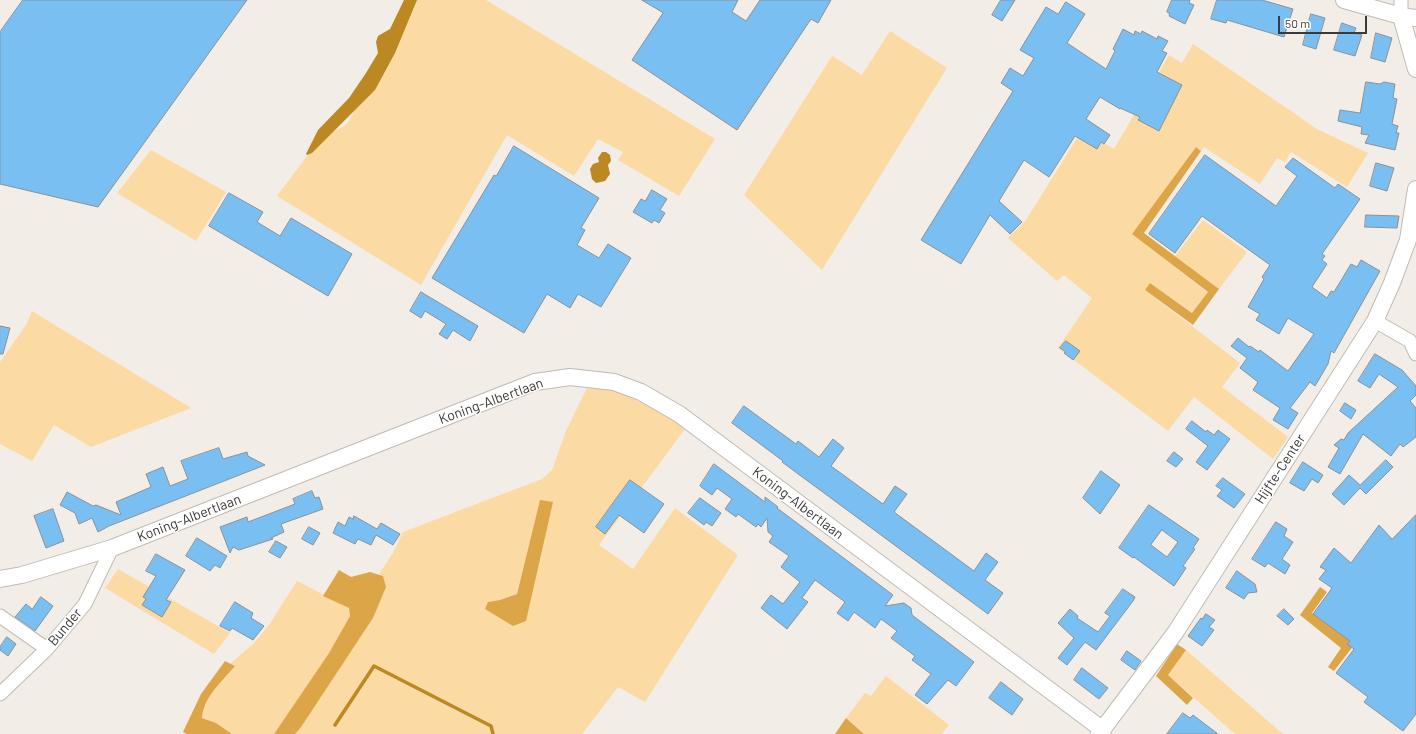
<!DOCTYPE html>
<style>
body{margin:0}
#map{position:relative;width:1416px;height:734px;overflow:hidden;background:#f2ede7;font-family:Barlow,sans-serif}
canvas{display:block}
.scale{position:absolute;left:1278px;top:16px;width:89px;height:18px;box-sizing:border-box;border:2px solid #3c3a38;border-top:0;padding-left:5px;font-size:12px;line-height:14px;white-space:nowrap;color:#3c3a38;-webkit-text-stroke:3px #fff;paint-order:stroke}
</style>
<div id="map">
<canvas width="1416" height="734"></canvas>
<div class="scale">50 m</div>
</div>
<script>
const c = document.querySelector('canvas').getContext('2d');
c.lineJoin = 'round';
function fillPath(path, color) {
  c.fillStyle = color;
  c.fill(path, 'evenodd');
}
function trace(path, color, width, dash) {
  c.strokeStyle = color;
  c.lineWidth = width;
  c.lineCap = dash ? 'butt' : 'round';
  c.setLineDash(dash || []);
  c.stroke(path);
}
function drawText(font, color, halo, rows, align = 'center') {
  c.font = font + ' Barlow,sans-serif';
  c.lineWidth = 3;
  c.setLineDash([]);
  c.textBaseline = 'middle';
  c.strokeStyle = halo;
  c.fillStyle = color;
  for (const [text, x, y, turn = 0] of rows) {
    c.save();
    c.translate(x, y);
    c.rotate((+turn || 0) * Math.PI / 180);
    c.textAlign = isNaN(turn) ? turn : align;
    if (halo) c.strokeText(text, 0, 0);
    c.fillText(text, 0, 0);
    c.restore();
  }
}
const green = new Path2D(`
 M415,0H486L715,139L679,196L618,160L623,152L598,139L574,176L507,135L421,285L277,196L319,140L347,124Z
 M890,31L947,68L822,270L744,195L832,56L862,75Z
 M1193,44L1317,129L1368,153L1347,187L1291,152L1285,162L1277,158L1260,184L1204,147L1201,151L1196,147L1133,234L1208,293L1193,313L1150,283L1145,290L1240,363L1222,387L1288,437L1273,459L1194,397L1168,431L1058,348L1092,298L1064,275L1057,281L1008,238L1026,220L1082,130L1114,149L1169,55L1182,63Z
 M151,150L226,192L196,241L117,193Z
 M1203,220L1247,252L1219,289L1175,256Z
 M32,311L191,408L91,447L54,425L32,461L0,444V362L26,325Z
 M588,386L618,391L664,414L685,429L599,545L633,569L675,508L738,555L645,702L618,687L582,734H295L373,618L383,576L379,574L393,553L403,532L542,479L552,470L566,431ZM540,500L513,626L488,602L500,600L517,594Z
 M118,569L230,633L214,654L105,588Z
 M297,581L349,608L350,616L329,653L274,734H232L216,723L202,718C204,696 222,682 235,667L230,664L254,643L269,625Z
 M1186,650L1283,734H1235L1168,675Z
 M886,676L949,725L942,733L943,734H864L846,718L865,693L871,696Z`);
const forest = new Path2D(`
 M1196,147L1201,151L1144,233L1219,289L1193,325L1145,290L1150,283L1192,313L1208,292L1132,234Z
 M540,500L553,502L526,621L513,626L485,609L488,602L500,600L517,594Z
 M339,570L351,577L370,572L383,576L386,587L373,618L301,727L295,734H274L329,653L350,616L349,608L323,596Z
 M1320,587L1327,592L1312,613L1355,644L1334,671L1328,667L1341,648L1300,615Z
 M1177,644L1186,650L1168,675L1193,698L1187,705L1156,676Z
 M225,661L235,666C222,682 204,696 202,718L216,723L232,734H187L183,732L201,694Z
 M846,718L864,734H835Z`);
const water = new Path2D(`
 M404,0H417L395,53L375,90L312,153L307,155L306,154L318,130L349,98L366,73L378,53L376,42L378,36L390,29Z
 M602,152H606L610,155L611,161L608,165L610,174L605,181L596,183L592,179L590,169L593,164L599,162L598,158Z`);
const stream = new Path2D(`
 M335,725L374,666L491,726L493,734`);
const building = new Path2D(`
 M23,0H247L98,207L0,184V32Z
 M642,0H738L732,12L746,21L760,0H831L818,23L811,19L737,130L632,60L663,13Z
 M1001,0H1015L1002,21L992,15Z
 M1172,0H1190L1189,3L1194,5L1185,24L1169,16L1170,14L1167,12Z
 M1217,0H1262L1293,9L1284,37L1227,20L1226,23L1211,19Z
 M1066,2L1085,14L1067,43L1106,69L1115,51L1113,49L1123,29L1134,35L1135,31L1141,34L1142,31L1157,39L1158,36L1168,41L1162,51L1167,53L1157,72L1182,85L1159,131L1138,120L1140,117L1120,108V109L1100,97L1086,119L1110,135L1104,144L1101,142L1097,149L1075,136L1049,177L1024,160L999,201L1022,222L1010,234L990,215L961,264L921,240L1013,91L1001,83L1010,68L1023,76L1034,58L1020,50L1046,7L1058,14Z
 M1311,14L1325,18L1316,49L1303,45Z
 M1342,23L1356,28L1354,33L1362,35L1355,56L1334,50Z
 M1376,33L1392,38L1385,62L1371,58Z
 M1366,82L1380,84L1384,82L1395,84L1393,98L1397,99L1392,124L1398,126L1396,133H1399L1395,150L1365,143L1369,135L1361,134L1362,127L1338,121L1340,110L1360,113Z
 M514,146L599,198L581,228L585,230L577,245L599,258L608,244L631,258L601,307L578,294L570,308L547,294L524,333L432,278L494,175L496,176Z
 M1205,155L1276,206L1297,176L1285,167L1293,158L1335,188L1338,184L1360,199L1322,254L1325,256L1322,260L1327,264L1312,287L1327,298L1331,291L1334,292L1351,264L1357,267L1361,260L1380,271L1334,353L1331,351L1328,364L1315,386L1310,382L1290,408L1298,413L1288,429L1273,420L1280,408L1253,390L1258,382L1240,368L1247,358L1231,346L1238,338L1249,347L1250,346L1259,352L1260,350L1288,371L1314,334L1288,318L1279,334L1256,320L1260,314L1248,307L1264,279L1262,277L1270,265L1202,216L1175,253L1149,234Z
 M1376,163L1394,168L1387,191L1370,186Z
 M652,190L667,199L660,210L665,213L659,223L654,220L652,223L633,212L641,199L645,201Z
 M229,193L263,212L257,222L280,236L291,218L352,254L328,296L209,226Z
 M1366,215L1399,216L1397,228L1365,227Z
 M421,292L478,326L470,341L453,330L447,339L439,334L446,324L425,311L421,318L410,311Z
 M0,326L10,328L3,354H0Z
 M1066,341L1080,351L1073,360L1064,353L1066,352L1060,348Z
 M1375,354L1402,370L1416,386V395L1410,401L1416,408V437L1403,447L1400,444L1391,456L1363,434L1340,474L1328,467L1339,448L1334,445L1341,439L1344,440L1348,433L1398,387L1379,374L1370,388L1358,381Z
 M1345,403L1356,410L1351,419L1340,411Z
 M744,406L796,444L798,441L819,457L833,439L844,448L831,466L883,504L895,486L907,494L894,512L974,571L986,553L998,562L985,580L1003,593L988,614L782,462L783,461L732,423Z
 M1192,421L1206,432L1207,430L1214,435L1218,430L1230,439L1207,470L1196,462L1208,446L1186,429Z
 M219,448L223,459L247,452L248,456L265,465L109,526L98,532L92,518L79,524L75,513L60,505L67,492L93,506L96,505L121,515L116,502L151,487L146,474L163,467L170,486L188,479L181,461Z
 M1174,452L1183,459L1176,467L1167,461Z
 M1386,460L1393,467L1366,494L1360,488L1344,505L1332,494L1349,475L1360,485Z
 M1303,462L1323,475L1318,483L1312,479L1304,491L1290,483Z
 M714,464L765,502V497L778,507L777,508L893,595L885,606L904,603L911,608L912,615L974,662L956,686L948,680L927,704L915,695L931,674L912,660L915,656L891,638L897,631L881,619L875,628L854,612L848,621L837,613L845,602L815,580L802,598L808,602L787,629L761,608L771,595L783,604L800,582L781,567L789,556L769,542L773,536L768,532L767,518L761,527L758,524L756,527L738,514L736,517L725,509L732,499L717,488L712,495L700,486Z
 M1101,471L1120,485L1100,514L1083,498Z
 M1223,478L1245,494L1234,508L1217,496L1222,490L1216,486Z
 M630,480L664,504L644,533L619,515L605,534L596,527Z
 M312,491L315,498L319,497L323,509L281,524L284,532L271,538L273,539L239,550L233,547L230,553L220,527L247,517L248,522L295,504L293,499Z
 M700,498L721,513L712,526L706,522L704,525L688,513Z
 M1149,505L1199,539L1193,548L1195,549L1183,566L1186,568L1174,586L1134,557L1133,558L1119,548ZM1162,530L1178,542L1167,557L1151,545Z
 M53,509L64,541L46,548L34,516Z
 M1416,515V714L1403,731L1364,702L1368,697L1336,673L1354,649L1347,644L1350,641L1313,614L1332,588L1319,579L1326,570L1320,567L1334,548L1351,563L1379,525L1392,539Z
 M354,516L377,529L381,523L400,534L393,545L376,535L371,545L358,539L355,544L333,533L338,522L345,526L349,517L353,519Z
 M1276,522L1287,529L1284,536L1293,542L1282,559L1290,565L1285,574L1268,563L1265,567L1252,559Z
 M309,527L320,533L313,545L302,539Z
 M197,538L227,556L220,568L215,565L210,571L186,556Z
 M276,541L287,547L280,558L269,552Z
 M156,554L185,570L166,600L171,602L162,617L142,605L146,599L143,597L156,576L146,571Z
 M1237,571L1255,584L1257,592L1248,593L1244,599L1226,588Z
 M1123,589L1135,597L1133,601L1096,650L1085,642L1067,665L1058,658L1074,638L1058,623L1070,609L1078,616L1077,618L1098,632L1110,616L1105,613Z
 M41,597L53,606L35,631L15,617L26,604L32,609Z
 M235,602L253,613L251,618L264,626L253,640L232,628L230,631L220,626Z
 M1284,609L1294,619L1288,625L1277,616Z
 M1206,614L1215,620L1209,627L1214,630L1202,646L1188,636L1201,618L1202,619Z
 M7,637L16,644L8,656L0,650V647Z
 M1127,651L1141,661L1135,670L1121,660Z
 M1082,668L1108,688L1099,699L1074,680Z
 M1001,682L1023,699L1012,715L989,698Z
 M1183,713L1190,718L1193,715L1218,734H1167Z`);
const minor = new Path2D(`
 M1401,0V16
 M1375,321L1410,341L1416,354
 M0,616L47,649
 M0,694L47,649L85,604L112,548`);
const tertiary = new Path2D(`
 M1344,0L1401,16L1416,18
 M1401,16L1416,69
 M0,579L22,575L112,548L535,382L570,377L614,382L641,392L679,414L1103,730
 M1099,734L1175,633L1375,321L1392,283L1408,240L1416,189`);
const streetNames = [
 ["Koning-Albertlaan",491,401,-20],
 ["Hijfte-Center",1280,469,-57],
 ["Koning-Albertlaan",798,503,37],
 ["Koning-Albertlaan",189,518,-21],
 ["Bunder",65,627,-50]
];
fillPath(green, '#fcdaa4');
fillPath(forest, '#dca648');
fillPath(water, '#bc8821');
trace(stream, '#bc8821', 3.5);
fillPath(building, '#79bff2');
trace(building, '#8b9196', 1);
trace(minor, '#bfbbb5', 15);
trace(tertiary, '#bfbbb5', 18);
trace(minor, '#fff', 13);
trace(tertiary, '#fff', 16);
drawText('14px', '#3c3a38', '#fff', streetNames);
</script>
